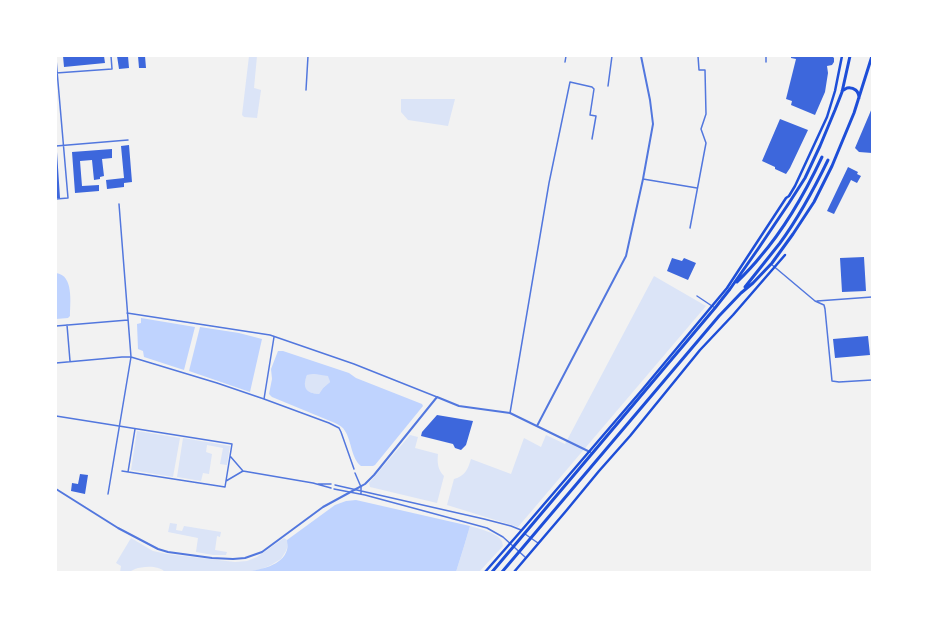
<!DOCTYPE html>
<style>
body{margin:0}
#map{position:relative;width:928px;height:628px;overflow:hidden;background:#f2f2f2;font-family:"Roboto Condensed",sans-serif}
canvas{display:block}
.frame{position:absolute;inset:0;border:57px solid #fff;pointer-events:none}
</style>
<div id="map">
<canvas width="928" height="628"></canvas>
<div class="frame"></div>
</div>
<script>
const c = document.querySelector('canvas').getContext('2d');
c.lineJoin = 'round';
function fillPath(path, color) {
  c.fillStyle = color;
  c.fill(path, 'evenodd');
}
function trace(path, color, width, dash) {
  c.strokeStyle = color;
  c.lineWidth = width;
  c.lineCap = dash ? 'butt' : 'round';
  c.setLineDash(dash || []);
  c.stroke(path);
}
const green = new Path2D(`
 M249,56H257L254,88L261,90L257,118L244,117L242,115Z
 M401,99H455L448,126L408,120L401,112Z
 M654,276L706,306L518,527L447,505L454,479C465,476 468,469 471,459L511,474L524,438L541,447L546,435L565,444Z
 M314,374L327,375L329,376L330,382L323,388L319,394C306,393 301,388 307,375Z
 M137,431L180,438L173,477L131,470Z
 M410,435L418,437L415,448L438,454C437,463 438,470 444,476L437,503L370,487L369,483Z
 M183,438L230,446L227,465L220,464L223,448L207,445L206,452L212,454L209,474L203,473L201,481L177,477Z
 M170,523L177,524L176,530L182,531L184,526L221,532L220,537L217,536L215,550L227,552L226,555H213L196,552L198,538L168,532Z
 M470,526C477,528 497,533 501,540C503,542 502,544 503,546L479,572H456L465,543Z
 M131,538L153,551L167,554L235,562L247,561L257,557L284,538L287,540V548L286,551L281,559L271,565L262,569L247,572H165C159,565 143,566 135,569C133,570 131,571 129,572C127,573 122,572 120,572L121,566L116,563Z`);
const water = new Path2D(`
 M56,273C74,275 70,303 70,316L68,318L56,319Z
 M141,318L195,327L184,370L144,357L143,351L138,349L137,324L141,323Z
 M200,327L239,333L262,339L250,392L189,371Z
 M278,351H283L349,373L356,378L422,404L423,406L375,465L373,466H361C351,458 352,442 345,431C343,427 339,425 335,423L272,397L269,394L272,379L271,369ZM314,374L328,376L330,382L323,388L319,394C306,393 302,388 307,375Z
 M356,500L470,526L465,543L456,572H247C261,569 282,566 287,550C288,547 287,543 287,540L335,505L346,501Z`);
const building = new Path2D(`
 M63,56H104L105,63L64,67Z
 M117,56H128L129,68L119,69Z
 M138,56H145L146,68H139Z
 M791,56H832L834,58V62L832,65L827,66L828,73L825,92L815,115L791,105L792,101L786,99L796,59L791,58Z
 M872,108V153L859,152L855,148Z
 M780,119L808,130L790,168L786,174L775,169V167L762,161Z
 M129,145L132,182L124,183V187L107,189L106,180L124,178L121,146Z
 M112,149V158L102,159L104,176L100,177V179L94,180L92,160L80,161L82,186L99,185V191L75,193L72,152Z
 M56,152H57L60,198H56Z
 M848,167L858,172L857,174L861,176L857,183L851,180L834,214L827,211Z
 M864,257L866,291L842,292L840,258Z
 M672,258L682,261L684,258L696,263L688,280L667,271Z
 M868,336L870,355L835,358L833,339Z
 M437,415L473,421L466,445L461,450L455,448L453,444L421,436L422,432Z
 M80,474L88,475L85,494L71,491L72,483L78,484Z`);
const minor = new Path2D(`
 M56,59L68,198L56,199
 M565,62L566,56
 M766,62V56
 M56,73L112,69L111,56
 M608,86L612,56
 M306,90L308,56
 M56,146L128,140
 M643,179L697,188
 M690,228L706,143L701,129L706,114L705,70H699L698,56
 M771,264L815,301L824,305L825,309L832,381L839,382L872,380
 M697,296L715,308
 M817,301L872,297
 M127,313L270,335L354,364L437,397
 M67,325L70,361
 M56,326L128,320
 M56,363L122,357H131L217,383L264,399L329,423L339,428L341,432L354,469
 M264,399L274,337
 M510,413L549,183L570,82L592,87L594,89L590,115L596,116L592,139
 M56,416L232,444L225,487L122,471
 M230,456L243,471L313,483L331,488
 M128,472L135,429
 M355,473L361,487V494
 M226,481L243,471
 M318,484H331
 M335,485L484,519L511,526L521,530
 M334,489L365,495L487,528L503,537L525,557
 M108,494L131,357L119,204
 M525,534L538,543`);
const tertiary = new Path2D(`
 M537,426L626,256L643,179L653,124L650,100L641,56
 M56,489L118,528L158,549L168,552L212,558L233,559L245,558L262,552L323,507L356,489L365,484L374,475L437,397L459,406L510,413L590,452`);
const primary = new Path2D(`
 M485,572L521,531L642,390L727,288L786,198L789,196L795,186L827,117L835,91L842,56
 M514,572L566,511L599,471L630,436L700,350L733,315L785,255`);
const trunk = new Path2D(`
 M842,91L847,88C854,87 859,91 859,98
 M737,282C745,274 753,266 760,257C786,227 805,193 822,157
 M745,287C757,272 768,258 780,243C799,217 814,189 828,160
 M492,572L715,308L730,289L758,249L789,203L805,178L820,146L835,110L842,92L850,56
 M502,572L719,316L741,293L753,283L772,263L793,234L814,202L832,166L854,113L872,56`);
fillPath(green, '#dbe4f7');
fillPath(water, '#bfd3fe');
fillPath(building, '#3d67dc');
trace(minor, '#5277de', 1.5);
trace(tertiary, '#5277de', 2);
trace(primary, '#1d4ed8', 2.5);
trace(trunk, '#1d4ed8', 3);
</script>
